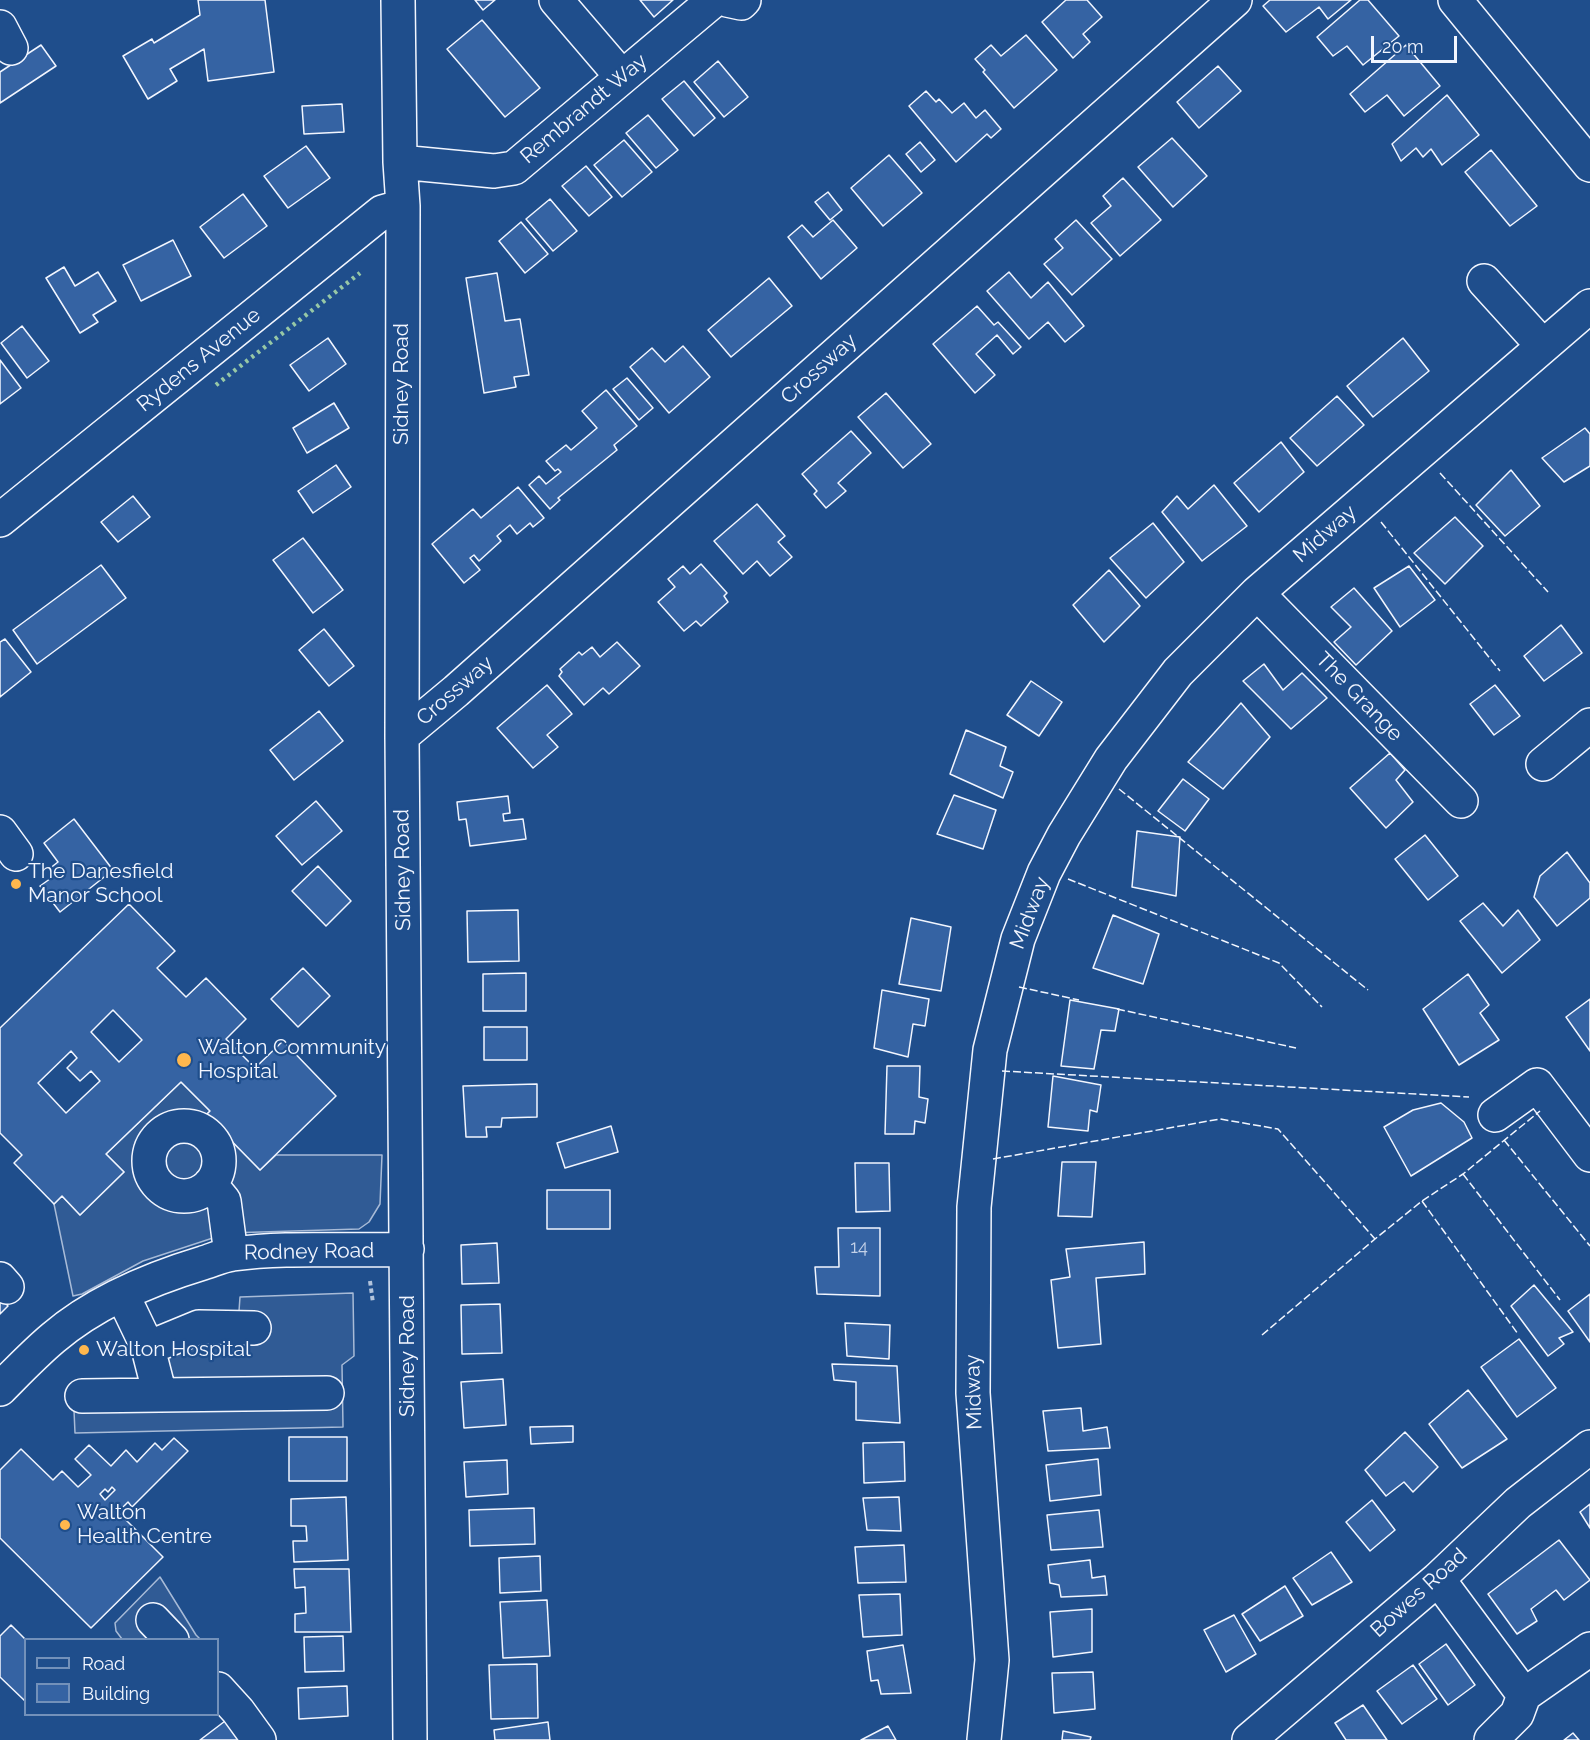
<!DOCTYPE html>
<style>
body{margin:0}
#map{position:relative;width:1590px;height:1740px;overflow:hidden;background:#1f4e8c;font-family:Raleway,sans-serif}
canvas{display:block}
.legend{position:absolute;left:24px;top:1638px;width:195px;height:78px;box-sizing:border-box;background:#1f4e8c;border:2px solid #7391ba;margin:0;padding:8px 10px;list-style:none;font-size:18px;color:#f2f6ff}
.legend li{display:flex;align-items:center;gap:12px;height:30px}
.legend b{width:30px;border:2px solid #7391ba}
.scale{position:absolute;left:1371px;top:36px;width:86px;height:27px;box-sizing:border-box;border:3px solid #f2f6ff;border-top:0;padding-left:8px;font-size:18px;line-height:21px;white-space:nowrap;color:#f2f6ff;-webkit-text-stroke:4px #1f4e8c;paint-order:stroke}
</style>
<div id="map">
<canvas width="1590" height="1740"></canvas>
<ul class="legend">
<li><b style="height:8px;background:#1f4e8c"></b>Road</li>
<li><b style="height:16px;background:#3563a3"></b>Building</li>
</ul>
<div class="scale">20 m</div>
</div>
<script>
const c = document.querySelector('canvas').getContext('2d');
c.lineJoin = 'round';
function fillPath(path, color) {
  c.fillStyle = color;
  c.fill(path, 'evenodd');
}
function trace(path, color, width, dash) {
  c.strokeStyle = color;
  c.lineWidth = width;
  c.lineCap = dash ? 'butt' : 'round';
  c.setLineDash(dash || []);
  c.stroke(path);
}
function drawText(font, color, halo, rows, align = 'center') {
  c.font = font + ' Raleway,sans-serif';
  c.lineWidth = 4.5;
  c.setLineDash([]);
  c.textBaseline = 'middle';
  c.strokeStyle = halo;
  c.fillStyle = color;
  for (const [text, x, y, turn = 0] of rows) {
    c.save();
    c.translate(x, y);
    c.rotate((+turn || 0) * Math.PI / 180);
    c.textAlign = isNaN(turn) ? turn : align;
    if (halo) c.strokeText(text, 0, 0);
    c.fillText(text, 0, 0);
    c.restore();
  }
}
const parking = new Path2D(`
 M181,1082L210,1111L206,1115L260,1170L276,1155H382L380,1204L369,1222L359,1229L228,1233L143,1261L82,1294L73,1296L54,1204L62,1196L80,1215L124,1172L106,1154Z
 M353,1293L354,1356L342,1365L343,1427L75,1433L73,1388L142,1378L128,1343L239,1311L240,1297Z
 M160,1577L196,1635L200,1639H122L116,1631L115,1623Z`);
const building = new Path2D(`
 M198,0H265L274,72L208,81L204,49L170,69L177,81L148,99L123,56L152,39L154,43L200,15Z
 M475,0H495L483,10Z
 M640,0H673L654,17Z
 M1066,0H1087L1102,17L1083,34L1090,42L1073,58L1042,22Z
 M1270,0H1351L1328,19L1319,7L1286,32L1263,6Z
 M1360,0H1368L1399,36L1363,65L1347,46L1333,56L1317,37Z
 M482,20L540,88L505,117L447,49Z
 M1026,35L1057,70L1014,108L983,72L985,70L975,59L991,45L1001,56Z
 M41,45L56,66L0,103V72Z
 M1406,45L1440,86L1404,116L1387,95L1365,112L1350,94Z
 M718,61L748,97L724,117L694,82Z
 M1218,66L1241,91L1199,128L1177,102Z
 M684,81L715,118L694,136L662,99Z
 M926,91L936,102L939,99L952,113L964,103L976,118L985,110L1001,129L991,138L987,134L956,162L909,106Z
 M1447,95L1479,135L1442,165L1431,149L1423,157L1416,148L1401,161L1392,144Z
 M342,104L344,132L304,134L302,106Z
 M648,115L678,150L656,168L626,133Z
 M1172,138L1207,176L1173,207L1138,167Z
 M624,140L652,172L622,197L594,165Z
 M920,142L935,160L921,172L906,154Z
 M306,146L330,178L288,208L264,176Z
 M1491,150L1537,206L1510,226L1465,172Z
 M889,155L922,193L883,226L851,188Z
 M586,166L612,197L589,216L562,186Z
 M1123,178L1161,220L1120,256L1091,223L1111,206L1103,196Z
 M828,192L842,210L830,220L815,202Z
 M243,194L267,226L224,258L200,227Z
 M550,199L577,231L553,251L526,219Z
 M833,220L857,248L821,279L788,237L802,225L813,237Z
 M1076,220L1112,259L1072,295L1044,264L1063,248L1055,239Z
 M521,222L548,254L525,273L499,241Z
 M173,240L191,276L141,301L123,265Z
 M64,267L75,286L98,272L116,301L93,315L98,322L80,333L46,278Z
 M1009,272L1031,298L1048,282L1084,326L1065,342L1048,322L1029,339L987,291Z
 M497,273L505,321L520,319L529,375L514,377L516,387L484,393L466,278Z
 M769,278L792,306L731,357L708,330Z
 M977,306L994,325L998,322L1021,347L1013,354L997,335L976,354L995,375L975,393L933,344Z
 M22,326L49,361L27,378L1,343Z
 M328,338L346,364L309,391L290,365Z
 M1403,338L1429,371L1373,417L1347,386Z
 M683,346L710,377L669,413L630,367L652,348L665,362Z
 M0,360L21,388L0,404Z
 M627,378L653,408L639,420L613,389Z
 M606,390L637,426L614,445L617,450L558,498L560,500L550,509L529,485L539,476L546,484L561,472L558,469L555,471L546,461L566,445L571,450L597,428L582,411Z
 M886,393L931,444L903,468L858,417Z
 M1337,396L1364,425L1317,466L1290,438Z
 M334,403L349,428L307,453L293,428Z
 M1585,428L1590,434V466L1564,482L1542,458Z
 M851,431L871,453L838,483L846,491L826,508L814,494L817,491L802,474Z
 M1281,442L1304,472L1259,512L1234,483Z
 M336,465L351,487L313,513L298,491Z
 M1511,470L1540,506L1505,536L1476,505Z
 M1214,485L1247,526L1202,561L1162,512L1177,496L1188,509Z
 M518,487L544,518L533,527L530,523L517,534L510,525L497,536L501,541L479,561L474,555L470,558L480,570L464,583L432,544L473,509L481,518Z
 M133,496L150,517L118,542L101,522Z
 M757,504L785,536L778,542L792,557L770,576L757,561L743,574L714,541Z
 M1455,517L1483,546L1445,584L1414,553Z
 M1153,523L1184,562L1146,598L1110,558Z
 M303,538L343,590L313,613L273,560Z
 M701,564L727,593L724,596L728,602L701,626L696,621L684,631L658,602L675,587L668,579L683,566L690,574Z
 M101,565L126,598L37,664L13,630Z
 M1409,566L1435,600L1400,627L1374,588Z
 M1109,570L1140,606L1104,642L1073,605Z
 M1354,588L1392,631L1356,665L1334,642L1351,627L1331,607Z
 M1561,625L1582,653L1544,681L1524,656Z
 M324,629L354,666L329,686L299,650Z
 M5,639L31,672L0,697V642Z
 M617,642L640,666L609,694L603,688L584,705L559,676L562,672L560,669L579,652L582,655L592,647L600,657Z
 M1264,664L1283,690L1302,673L1327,698L1291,729L1243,681Z
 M1031,681L1062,702L1039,736L1007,715Z
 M547,685L572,714L547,735L558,747L533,768L497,728Z
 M1495,685L1520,716L1494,735L1470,704Z
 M1241,703L1270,737L1223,789L1188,762Z
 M319,711L343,741L294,780L270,750Z
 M966,730L1006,747L1000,766L1013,772L1003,798L950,774Z
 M1390,753L1405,770L1396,780L1413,802L1386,828L1350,788Z
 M1183,779L1209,799L1185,831L1158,811Z
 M954,795L996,810L983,849L937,834Z
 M508,796L510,813L503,814L504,821L523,819L526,839L470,846L466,819L459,820L457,802Z
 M316,801L342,831L302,865L276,836Z
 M74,819L113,870L60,912L40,886L54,876L49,869L58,862L44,843Z
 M1137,831L1180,837L1176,896L1132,887Z
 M1425,835L1458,876L1428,900L1395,859Z
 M1567,852L1590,883V898L1557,926L1534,897L1540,876Z
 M318,866L351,901L326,926L292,891Z
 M1483,903L1503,926L1518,910L1540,940L1502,973L1460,921Z
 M129,904L175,951L157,968L186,997L206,978L246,1019L226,1039L255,1068L283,1041L336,1096L260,1170L206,1115L210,1111L181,1082L106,1154L124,1172L80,1215L62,1196L54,1204L14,1163L22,1155L0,1133V1028ZM113,1010L142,1040L119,1062L91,1032ZM71,1051L77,1058L67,1068L80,1081L91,1071L100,1081L66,1113L38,1083Z
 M518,910L519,961L468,962L467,911Z
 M1113,915L1159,934L1143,984L1093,968Z
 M911,918L951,927L941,991L899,984Z
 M303,968L330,996L298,1027L271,999Z
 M526,973V1011H483V974Z
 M1468,974L1489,1005L1480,1013L1499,1040L1459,1065L1423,1009Z
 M882,990L929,999L925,1026L913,1024L908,1057L874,1048Z
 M1590,999V1051L1566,1017Z
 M1070,1000L1119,1009L1115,1031L1101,1030L1094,1069L1061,1066Z
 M484,1027H527V1060H484Z
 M887,1066H920L919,1097L928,1099L925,1123L915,1121L914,1134H885Z
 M1053,1076L1101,1085L1097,1112L1090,1110L1088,1131L1048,1127Z
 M537,1084V1117L502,1118L501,1127H486L487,1137H466L463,1086Z
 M1441,1103L1464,1122L1472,1138L1411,1176L1384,1127L1413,1110Z
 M611,1126L618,1152L565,1168L557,1143Z
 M1062,1162H1096L1092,1217L1058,1216Z
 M855,1163H889L890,1211L856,1212Z
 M547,1190H610V1229H547Z
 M838,1228H880V1296L817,1294L815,1267H839Z
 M1144,1242L1145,1274L1096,1278L1101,1344L1058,1348L1051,1280L1070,1277L1066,1249Z
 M497,1243L499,1283L462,1284L461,1245Z
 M1534,1285L1573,1332L1559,1338L1564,1344L1548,1356L1511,1306Z
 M1590,1294V1342L1568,1311Z
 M0,1297L8,1306L0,1314Z
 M500,1304L502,1353L462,1354L461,1305Z
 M845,1323L890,1325L889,1359L847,1356Z
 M1519,1339L1556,1388L1517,1417L1481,1367Z
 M832,1364L897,1366L900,1423L856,1420V1382L834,1380Z
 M503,1379L506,1425L464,1428L461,1382Z
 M1468,1390L1507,1439L1462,1468L1429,1424Z
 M1081,1408L1083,1431L1107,1427L1110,1448L1048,1451L1043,1411Z
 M573,1426V1442L531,1444L530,1427Z
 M1405,1432L1438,1467L1413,1492L1404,1482L1386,1496L1365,1470Z
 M289,1437H347V1481H289Z
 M174,1438L188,1451L132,1507L128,1502L118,1512L163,1557L91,1628L0,1538V1470L21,1449L53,1480L62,1471L78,1487L91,1475L75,1459L89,1445L111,1466L126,1450L137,1462L155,1443L162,1450ZM112,1487L115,1490L105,1500L100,1494L105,1489L108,1492Z
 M904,1442L905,1481L864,1483L863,1443Z
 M1098,1459L1101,1495L1050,1501L1046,1465Z
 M507,1460L508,1494L466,1497L464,1462Z
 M346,1497L348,1560L294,1562L293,1541H307L306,1526H291V1499Z
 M899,1497L901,1531L867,1530L863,1498Z
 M1372,1500L1395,1530L1370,1551L1346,1522Z
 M1590,1504V1528L1580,1512Z
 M534,1508L535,1544L470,1546L469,1510Z
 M1099,1510L1103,1547L1051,1550L1047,1515Z
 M1559,1540L1590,1580L1564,1600L1556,1590L1531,1609L1537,1621L1517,1634L1488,1594Z
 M904,1545L906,1582L858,1583L855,1547Z
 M1331,1552L1352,1582L1312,1605L1293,1578Z
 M540,1556L541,1591L500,1593L499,1558Z
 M1090,1560L1092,1578L1105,1576L1107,1595L1061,1597L1059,1585L1050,1583L1048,1565Z
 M294,1569H349L351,1632H295V1614L306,1613L305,1587L295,1588Z
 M1285,1586L1303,1616L1260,1641L1242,1614Z
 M900,1594L902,1635L863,1637L859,1595Z
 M547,1600L550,1656L503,1658L500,1602Z
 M1092,1609V1652L1053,1657L1050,1612Z
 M1234,1615L1256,1654L1226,1672L1204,1630Z
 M11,1625L26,1640L25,1701L0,1677V1636Z
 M343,1636L344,1671L305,1672L304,1637Z
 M1446,1644L1475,1685L1448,1705L1419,1664Z
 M903,1645L911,1693L881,1694L878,1680L871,1681L867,1651Z
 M537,1664L538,1718L491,1719L489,1665Z
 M1413,1665L1437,1699L1402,1724L1377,1691Z
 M1093,1672L1095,1709L1054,1713L1052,1673Z
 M347,1686L348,1716L299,1719L298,1688Z
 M1363,1705L1387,1740H1346L1335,1723Z
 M233,1715L252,1740H200Z
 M548,1722L550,1740H495L494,1730Z
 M888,1726L896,1740H861Z
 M1063,1731L1091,1737L1090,1740H1062Z
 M1573,1733L1579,1740H1564Z`);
const path = new Path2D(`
 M370,1281L373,1303`);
const minor = new Path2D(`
 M398,0L400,162L403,206L402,736L410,1740
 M556,0L622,77
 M727,0L741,3L744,0
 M0,27L11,48
 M400,162L494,171L514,168L714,0
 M1484,281L1543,346
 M0,520L382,212L403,206
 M1257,593L1461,801
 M402,736L456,691L1235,0
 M1543,764L1590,725
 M0,832L16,854
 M1495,1115L1537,1085L1590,1155
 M149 1161a35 35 0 1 1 70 0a35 35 0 1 1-70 0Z
 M210,1184L224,1201L231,1254
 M0,1279L7,1287
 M122,1294L148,1348L199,1327L254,1328
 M148,1348L160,1395L327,1393
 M0,1389C17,1372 34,1354 53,1338C95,1302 150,1279 203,1263C213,1260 223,1255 233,1254C291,1246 349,1252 407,1249
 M82,1396L160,1395
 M1438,1579L1524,1695
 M153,1620L172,1640
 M218,1689L238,1711L259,1740
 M984,1740L992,1660L973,1393L974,1207L990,1050L1018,939L1044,873L1064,835L1111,759L1178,672L1257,593L1590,306
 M1249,1740L1438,1579L1518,1503L1590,1447
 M1491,1740L1517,1714L1524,1695L1590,1649`);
const major = new Path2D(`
 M1455,0L1590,165`);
const hedge = new Path2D(`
 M216,385L360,273`);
const fence = new Path2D(`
 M1440,473L1548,592
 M1381,522L1500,671
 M1119,789L1368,990
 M1068,879L1279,963L1322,1007
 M1019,987L1079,1000
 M1117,1009L1296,1048
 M1002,1071L1469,1097
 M1504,1140L1590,1246
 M993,1159L1220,1119L1278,1129L1375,1239
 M1463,1174L1560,1300
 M1422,1201L1518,1334
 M1262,1335L1375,1239L1422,1201L1463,1174L1540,1111`);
const markers = [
 [16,884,6,"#ffb74d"],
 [184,1060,8,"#ffb74d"],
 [84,1350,6,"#ffb74d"],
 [65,1525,6,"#ffb74d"]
];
const numberNames = [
 ["14",859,1248]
];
const streetNames = [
 ["Rembrandt Way",584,109,-40],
 ["Rydens Avenue",199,360,-39],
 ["Crossway",819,369,-42],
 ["Sidney Road",402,384,-90],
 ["Midway",1325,534,-41],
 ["Crossway",455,691,-41],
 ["The Grange",1359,697,46],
 ["Sidney Road",403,870,-91],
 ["Midway",1030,913,-69],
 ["Rodney Road",309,1252,-1],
 ["Sidney Road",408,1356,-90],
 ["Midway",974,1392,-92],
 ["Bowes Road",1419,1593,-42]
];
const poiNames = [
 ["The Danesfield",28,872],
 ["Manor School",28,896],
 ["Walton Community",198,1048],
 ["Hospital",198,1072],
 ["Walton Hospital",96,1350],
 ["Walton",77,1513],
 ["Health Centre",77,1537]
];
fillPath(parking, '#305b95');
trace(parking, '#a8bbd7', 1.5);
fillPath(building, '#3563a3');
trace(building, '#f2f6ff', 1.5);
trace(minor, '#f2f6ff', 36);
trace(major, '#f2f6ff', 36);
trace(path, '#b3c4dc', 4, [4.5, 3]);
trace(minor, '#1f4e8c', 33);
trace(major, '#1f4e8c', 33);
trace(hedge, '#97c8a6', 4.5, [3, 4.5]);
trace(fence, '#f2f6ff', 1.5, [8, 3]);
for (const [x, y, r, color] of markers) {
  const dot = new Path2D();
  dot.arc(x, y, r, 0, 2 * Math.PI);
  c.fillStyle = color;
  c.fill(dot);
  trace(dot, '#1f4e8c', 2);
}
drawText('18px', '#c3d1e8', null, numberNames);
drawText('21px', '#f2f6ff', '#1f4e8c', streetNames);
drawText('21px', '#f2f6ff', '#1f4e8c', poiNames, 'left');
</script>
